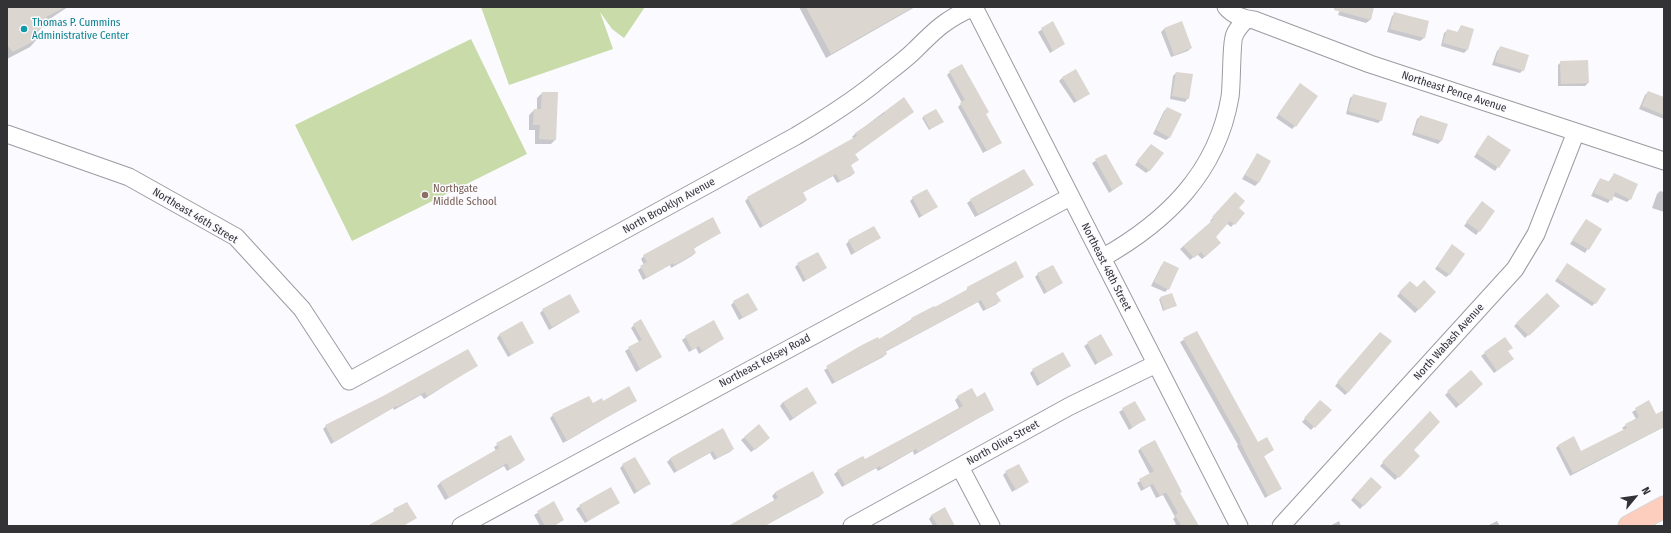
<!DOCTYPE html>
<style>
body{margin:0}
#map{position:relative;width:1671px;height:533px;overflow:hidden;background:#fafaff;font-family:"Fira Sans Condensed",sans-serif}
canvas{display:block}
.frame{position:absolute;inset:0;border:8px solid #333336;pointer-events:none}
.north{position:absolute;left:1615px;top:477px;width:40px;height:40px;-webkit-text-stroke:3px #fafaff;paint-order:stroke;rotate:61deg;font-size:11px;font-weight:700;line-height:16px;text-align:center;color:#333336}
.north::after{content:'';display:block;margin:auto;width:14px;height:18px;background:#333336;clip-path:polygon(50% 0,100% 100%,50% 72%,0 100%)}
</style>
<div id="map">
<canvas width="1671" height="533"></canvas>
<div class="frame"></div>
<div class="north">N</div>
</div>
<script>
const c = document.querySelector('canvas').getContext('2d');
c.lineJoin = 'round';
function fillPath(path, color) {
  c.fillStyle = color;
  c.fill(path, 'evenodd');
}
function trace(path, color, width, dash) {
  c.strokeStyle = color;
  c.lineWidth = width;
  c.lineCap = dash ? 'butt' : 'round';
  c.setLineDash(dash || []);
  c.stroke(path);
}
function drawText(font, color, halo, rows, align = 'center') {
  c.font = font + ' "Fira Sans Condensed",sans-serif';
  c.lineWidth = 3;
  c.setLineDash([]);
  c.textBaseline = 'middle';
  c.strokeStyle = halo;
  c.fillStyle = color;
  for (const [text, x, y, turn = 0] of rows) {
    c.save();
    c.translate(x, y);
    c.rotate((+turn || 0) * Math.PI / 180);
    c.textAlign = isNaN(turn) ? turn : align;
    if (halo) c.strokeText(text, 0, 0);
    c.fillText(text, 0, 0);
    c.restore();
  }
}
const green = new Path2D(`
 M481,7H645L624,38L612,29L600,12L613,49L509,85Z
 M471,39L527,154L352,241L295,125Z`);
const shadow = new Path2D(`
 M7,7H68L42,24L43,26L37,33L39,37L30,47L7,59Z
 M799,7H915L826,58Z
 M1341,7H1373L1370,20L1366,23L1338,15Z
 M1395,13L1428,22L1424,38L1420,41L1387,32L1392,16Z
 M1052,23L1064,44L1050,53L1038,32Z
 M1461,26L1473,29L1467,50L1464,53L1441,46L1444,33L1448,30L1457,33Z
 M1164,29L1191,48L1188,51L1171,57L1161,32Z
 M1500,48L1523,70L1520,73L1492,65L1497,51Z
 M1561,62L1588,83L1585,86H1558V65Z
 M950,72L988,112L985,115L1000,143L983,153L958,107L962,103L947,75Z
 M1176,73L1188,98L1185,102L1170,99L1173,76Z
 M1062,78L1089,94L1074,103L1059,81Z
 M1297,88L1295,126L1292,129L1276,118Z
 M1648,92L1664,98V119L1639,109L1645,95Z
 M542,93L555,140L551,144H535V130H529V115L534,110H537V98Z
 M1354,95L1381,120L1378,123L1346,114L1350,98Z
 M1167,108L1170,137L1166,140L1153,134L1164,111Z
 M936,110L941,123L929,130L922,118Z
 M884,112H913L854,155L857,160L850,166L854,173L851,176L837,183L833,176L802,193L806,200L803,203L760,228L745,201L748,198L854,139L852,137L855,134Z
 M1421,116L1446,125L1441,141L1438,144L1412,135L1417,119Z
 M1488,136L1509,150L1495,171L1474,157Z
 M1148,148L1150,170L1146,173L1135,165Z
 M1257,154L1258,183L1255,186L1242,179Z
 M1105,155L1122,184L1109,193L1092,163Z
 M1024,170L1032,185L1029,188L975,217L967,203L971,200Z
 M1614,174L1630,199L1627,202L1613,196L1608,203L1591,196L1598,182L1601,179L1608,183Z
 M1660,191L1664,192V212L1652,208L1657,194Z
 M1232,197L1238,208L1244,213L1231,227L1226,223L1214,237L1217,246L1202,259L1197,254L1190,260L1180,249L1211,222L1210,221Z
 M913,198L936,207L919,218L910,201Z
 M1479,206L1494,211L1476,235L1464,226Z
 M1586,220L1601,229L1585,253L1570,244Z
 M720,233L693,249L695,253L692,256L671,268L670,265L643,280L638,270L644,265L641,259L644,256Z
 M880,238L851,255L846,244L849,241Z
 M1452,245L1450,274L1446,277L1435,269Z
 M1164,262L1168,289L1165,292L1151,286L1161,266Z
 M798,264L826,268L803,282L795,267Z
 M1567,265L1595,303L1592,306L1555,281Z
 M1038,274L1062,283L1044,294L1035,277Z
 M1023,277L995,293L999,301L997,304L983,311L978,302L885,352L886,354L883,357L832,384L824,370L878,340L912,319L966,291L968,287Z
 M1410,282L1417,289L1435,292L1415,313L1397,296Z
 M1171,294L1175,306L1163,311L1159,299Z
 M1547,295L1558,306L1525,338L1514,326Z
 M734,302L757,310L739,320L731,305Z
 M543,310L579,312L549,330L540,313Z
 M634,325L661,357L636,372L625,351L639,342L631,328Z
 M1197,332L1257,444L1273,450L1263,457L1281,488L1265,498L1237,446L1238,445L1180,342Z
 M500,334L532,342L508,357L497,338Z
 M1101,335L1111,354L1095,365L1084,346Z
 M1377,336L1348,392L1345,395L1335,386Z
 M686,337L723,339L699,354L696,348L689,352L682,340Z
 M1505,338L1509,362L1494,373L1481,356Z
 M476,366L424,399L421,395L394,410L393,408L331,444L323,429L326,426Z
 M1070,366L1037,386L1030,373L1033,370Z
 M1479,387L1456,408L1445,395L1448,392Z
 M588,397L592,405L603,402L635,401L563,443L550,418L553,415Z
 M958,397L976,398L993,410L914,455L913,451L878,471L876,468L842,487L834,474L838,471L864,461L959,408L955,400Z
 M1321,401L1330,410L1311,430L1302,422Z
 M783,402L816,403L790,421L780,406Z
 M1135,402L1145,419L1129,430L1119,412Z
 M1649,402L1656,415L1664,411V427L1570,476L1556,448L1559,445L1581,452L1624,430L1622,428L1626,425L1636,419L1632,412Z
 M1430,413L1412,450L1419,456L1395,480L1380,466Z
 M722,429L733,449L730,452L714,460L710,453L674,473L667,462L670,459Z
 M511,436L524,460L521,463L507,471L504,466L445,500L437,486L440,483L496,451L494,447Z
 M745,437L766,441L751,452L741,440Z
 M1141,448L1179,493L1197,526H1173L1176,524L1173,519L1175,517L1163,495L1156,498L1150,486L1141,491L1137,483L1150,474L1138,451Z
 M623,465L649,484L634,494L620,468Z
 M1006,472L1028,482L1012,492L1003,475Z
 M812,473L823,492L820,496L764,526H729L775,501L772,496L775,493Z
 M1368,481L1380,487L1360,509L1351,500Z
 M554,503L563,520L554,526H540L534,515Z
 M618,503L585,523L576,509L580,506Z
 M932,515L954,526H933L929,519Z
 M1339,521L1341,526H1330Z
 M1497,521L1500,526H1487Z`);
const building = new Path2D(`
 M7,7H65L46,17L48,20L43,23L45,26L37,31L41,37L13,52L7,45Z
 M806,7H913L831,54Z
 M1334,7H1374L1371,20L1334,10Z
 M1394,12L1429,21L1425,38L1390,29Z
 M1053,21L1065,44L1053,51L1041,28Z
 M1182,21L1192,48L1174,55L1164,28Z
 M1461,25L1474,29L1468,50L1443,43L1447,29L1458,32Z
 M1500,46L1529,55L1524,71L1495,62Z
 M1588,60L1589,83L1561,84L1560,61Z
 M962,64L989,112L986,114L1002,143L987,151L960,103L965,100L949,71Z
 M1076,69L1090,94L1077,101L1062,77Z
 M1176,72L1193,74L1189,99L1172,96Z
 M1300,83L1318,96L1296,127L1278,114Z
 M1648,91L1664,97V115L1642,106Z
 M542,92H558L556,140L539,139L540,125H533L534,109H541Z
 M1353,94L1387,103L1382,121L1348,111Z
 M904,97L914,112L855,154L859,160L851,165L855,173L840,181L836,174L803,192L807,200L763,226L747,197L857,136L855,133L885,113L884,112Z
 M1167,107L1182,114L1170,138L1156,130Z
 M936,109L944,122L930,129L923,116Z
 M1420,115L1448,124L1442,141L1414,132Z
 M1488,135L1511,150L1499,168L1476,153Z
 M1151,144L1164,153L1150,171L1137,161Z
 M1257,153L1271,161L1259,183L1245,175Z
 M1106,154L1123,184L1112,190L1095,159Z
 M1024,169L1034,185L978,214L970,199Z
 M1614,173L1638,184L1631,200L1615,192L1612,201L1594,193L1600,178L1610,182Z
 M927,189L938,207L922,216L912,197Z
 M1235,192L1245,201L1239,208L1245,213L1235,225L1230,221L1216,237L1221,243L1205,257L1201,252L1194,258L1183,246L1214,219L1212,217Z
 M1482,201L1495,211L1480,232L1466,222Z
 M713,217L721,233L694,248L696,253L674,265L673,263L647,278L640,266L647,262L643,255Z
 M1586,219L1602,229L1589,250L1572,240Z
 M874,226L881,238L855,252L848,240Z
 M1452,244L1465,254L1450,275L1437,266Z
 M818,252L827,268L806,280L797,263Z
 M1016,261L1024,277L996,293L1001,301L986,309L981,300L886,351L887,354L835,382L826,366L860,346L878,337L879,339L912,320L911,318L934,306L935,307L968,289L967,287Z
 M1164,261L1179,268L1169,290L1154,282Z
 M1567,263L1606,289L1596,304L1557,278Z
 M1053,265L1063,283L1047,292L1037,273Z
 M1424,280L1436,292L1419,310L1399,292L1410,281L1417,287Z
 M748,293L758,310L743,318L733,301Z
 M1172,293L1177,306L1164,310L1160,297Z
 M1547,293L1560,306L1529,336L1516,323Z
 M570,294L580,312L552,327L542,309Z
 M641,319L662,357L640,369L628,347L642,340L633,324Z
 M714,320L724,339L702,351L699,346L692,350L685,336Z
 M522,321L534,343L511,355L499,334Z
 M1197,331L1258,442L1267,437L1274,450L1264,456L1282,489L1268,496L1240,442L1241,441L1183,338Z
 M1380,332L1392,341L1348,393L1337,382Z
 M1101,334L1113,355L1098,363L1087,342Z
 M1505,337L1513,348L1508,351L1514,359L1497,371L1484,352Z
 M468,349L478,366L427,396L425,392L397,407L396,406L334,442L325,425L385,395Z
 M1063,352L1071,366L1040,383L1032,369Z
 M1471,370L1483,384L1460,405L1447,391Z
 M629,386L637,401L580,432L581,433L567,441L552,414L589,396L593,403L602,398L603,401Z
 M807,387L817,403L793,418L783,402Z
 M972,388L977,397L985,392L994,410L940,439V440L918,452L916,449L881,468L880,466L845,485L837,470L863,456L865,459L963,406L957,396Z
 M1320,400L1332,410L1315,428L1304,418Z
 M1649,400L1656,414L1664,410V427L1573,473L1558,445L1574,436L1581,451L1627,428L1625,424L1639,417L1635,408Z
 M1135,401L1146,420L1132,427L1122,408Z
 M1430,411L1440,422L1414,450L1420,456L1399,478L1382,462Z
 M759,424L770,438L755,450L744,437Z
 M723,428L734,449L717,458L713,451L677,471L670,458Z
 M511,435L525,460L510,469L507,463L449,498L440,482L499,448L496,443Z
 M1155,440L1182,492L1180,493L1199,526H1182L1175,515L1178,513L1166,492L1160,496L1153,484L1144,488L1139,479L1154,471L1140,448Z
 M635,457L651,484L637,491L622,464Z
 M1019,464L1029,482L1016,490L1005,471Z
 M813,471L824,493L765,526H728L778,498L775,492Z
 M1371,477L1382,487L1364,506L1353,497Z
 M611,487L620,503L588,521L579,505Z
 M554,501L564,520L553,526H545L537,511Z
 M407,502L417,518L403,526H367L394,511L393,509Z
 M945,507L955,526H938L931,515Z`);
const minor = new Path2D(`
 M1226,7C1233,15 1243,19 1254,20L1370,64L1664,161
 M7,134L129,177L236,237L302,309L349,381L796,136C823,120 850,103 875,83C888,72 903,62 915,50C936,29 946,19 974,7L1239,526
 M1102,258C1166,222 1217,173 1230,97C1232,85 1231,40 1235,34C1237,29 1242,24 1246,19
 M960,467L991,526
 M461,526L1070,197
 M852,526L1070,406L1156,364
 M1281,526L1515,269L1536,234L1576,132`);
const major = new Path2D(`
 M1629,526L1664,507`);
const markers = [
 [24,29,4,"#0f9aa8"],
 [425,195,4,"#8d6e63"]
];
const cultureNames = [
 ["Thomas P. Cummins",32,23],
 ["Administrative Center",32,36]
];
const streetNames = [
 ["Northeast Pence Avenue",1454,92,18],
 ["North Brooklyn Avenue",669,206,-29],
 ["Northeast 46th Street",195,216,31],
 ["Northeast 48th Street",1106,267,63],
 ["North Wabash Avenue",1449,342,-48],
 ["Northeast Kelsey Road",765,361,-28],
 ["North Olive Street",1003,443,-29]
];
const educationNames = [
 ["Northgate",433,189],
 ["Middle School",433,202]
];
fillPath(green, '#c8dba8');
fillPath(shadow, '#0003');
fillPath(building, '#dcd6d0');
trace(minor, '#9b9ba2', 19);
trace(major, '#d6d6d7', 23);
trace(minor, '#fff', 17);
trace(major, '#fdcdbe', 21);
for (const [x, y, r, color] of markers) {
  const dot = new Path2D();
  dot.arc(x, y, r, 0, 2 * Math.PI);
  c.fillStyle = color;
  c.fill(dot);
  trace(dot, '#fafaff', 1.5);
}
drawText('11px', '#0d838f', '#fafaff', cultureNames, 'left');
drawText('11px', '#333336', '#fafaff', streetNames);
drawText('11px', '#785e54', '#fafaff', educationNames, 'left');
</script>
